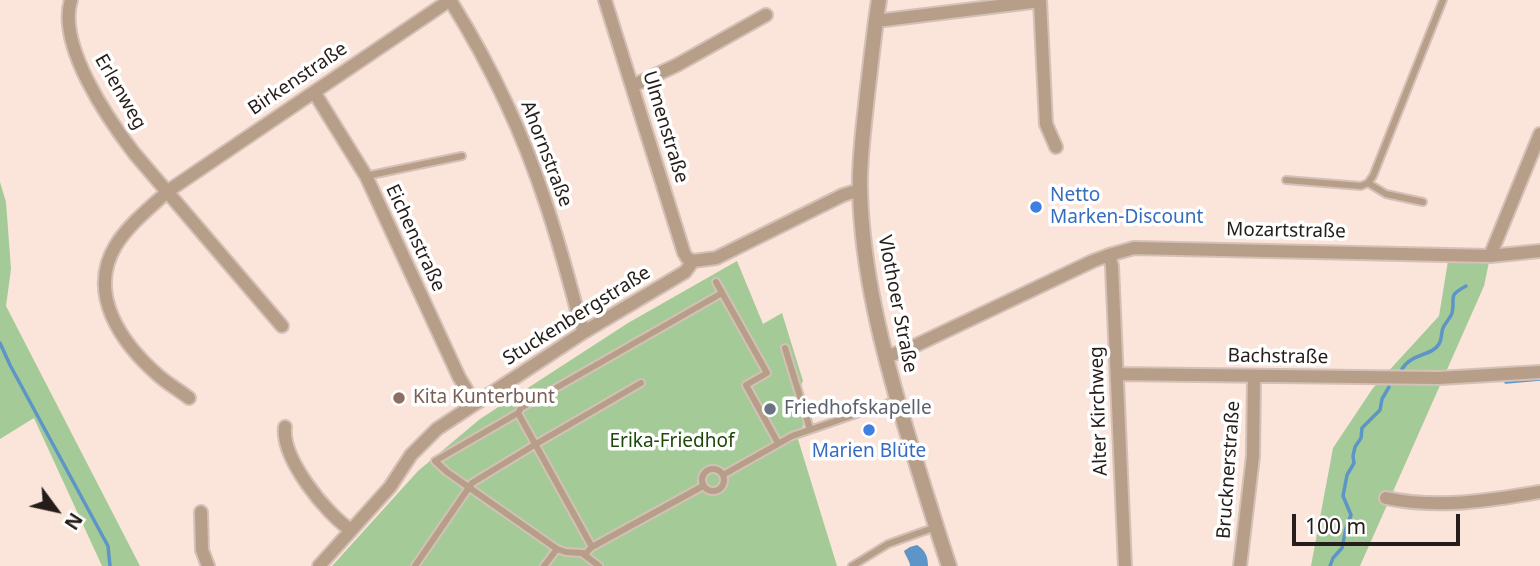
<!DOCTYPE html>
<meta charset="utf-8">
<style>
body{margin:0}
#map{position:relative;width:1540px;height:566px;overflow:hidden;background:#fbe4d9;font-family:"Noto Sans",sans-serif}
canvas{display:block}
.north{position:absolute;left:21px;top:475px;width:70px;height:70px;-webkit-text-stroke:5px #fff;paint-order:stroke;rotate:123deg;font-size:19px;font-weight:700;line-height:28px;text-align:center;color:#251d19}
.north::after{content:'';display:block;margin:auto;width:24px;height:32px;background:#251d19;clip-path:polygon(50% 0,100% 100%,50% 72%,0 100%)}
.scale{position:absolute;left:1292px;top:514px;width:168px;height:32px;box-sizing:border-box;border:4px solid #251d19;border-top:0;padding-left:9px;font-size:21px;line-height:24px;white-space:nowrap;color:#251d19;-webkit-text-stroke:5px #fff;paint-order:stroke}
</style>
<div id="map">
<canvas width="1540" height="566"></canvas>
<div class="north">N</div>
<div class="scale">100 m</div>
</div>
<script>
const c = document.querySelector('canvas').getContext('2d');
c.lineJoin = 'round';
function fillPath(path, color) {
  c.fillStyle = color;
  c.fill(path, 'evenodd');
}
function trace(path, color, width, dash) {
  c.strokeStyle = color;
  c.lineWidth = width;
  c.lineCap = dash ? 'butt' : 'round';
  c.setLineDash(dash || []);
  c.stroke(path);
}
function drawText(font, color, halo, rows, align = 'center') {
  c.font = font + ' "Noto Sans",sans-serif';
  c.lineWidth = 7;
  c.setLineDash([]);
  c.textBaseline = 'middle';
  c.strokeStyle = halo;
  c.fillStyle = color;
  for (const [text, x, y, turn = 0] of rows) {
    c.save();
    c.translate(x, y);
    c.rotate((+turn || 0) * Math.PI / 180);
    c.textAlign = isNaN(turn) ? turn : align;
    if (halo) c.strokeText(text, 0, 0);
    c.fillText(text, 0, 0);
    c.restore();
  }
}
const green = new Path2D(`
 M0,182L6,202L11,269L6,306L140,566H102L34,418L0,439Z
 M737,261L763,324L782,313L803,381L796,395L804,424L797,436L837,566H332L418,471L480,419L628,323Z
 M1448,261L1489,262L1484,286L1360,566H1311L1333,448L1373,388L1439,316Z`);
const water = new Path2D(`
 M917,545C925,550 928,556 928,566H910C910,561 906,557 904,551L910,547Z`);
const stream = new Path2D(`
 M0,343L10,365L108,546L110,566
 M1402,369C1412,353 1432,356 1439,344C1442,339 1441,333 1443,328C1445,323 1450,319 1452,313C1456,297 1446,297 1466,286
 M1506,382L1540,379
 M1330,566L1333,558L1342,548L1346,528L1351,515L1343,496L1347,475L1354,463L1353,456L1355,447L1361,438L1362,428L1380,410L1382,399L1389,387`);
const service = new Path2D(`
 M366,176L462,156
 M1286,180L1361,186L1368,183L1373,176L1443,0
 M1368,183L1386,194L1423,202
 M716,282L767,373L746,385L778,443
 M785,348L810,429
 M518,413L592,547
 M702 480a11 11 0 1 1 22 0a11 11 0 1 1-22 0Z
 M723,475L792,436L897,400
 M557,549L447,472L435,461L518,413L521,408L722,293
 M584,555L592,547L703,486
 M415,566L472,483L536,444L641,383
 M544,566L557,549L566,552L582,553L599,566
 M852,566L888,544L936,527`);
const minor = new Path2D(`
 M71,0C57,45 108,119 134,153L282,326
 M450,0C490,64 523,133 546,204C559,242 569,280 579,318L584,332
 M605,0L684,253L687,258L693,261
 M876,21L1040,1L1046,124L1056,147
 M632,86L677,65L766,15
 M314,92L366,176L459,377L475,404
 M1109,255L1112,266L1125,566
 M1490,256L1540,134
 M885,357L906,350L1093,261L1109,255L1134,248L1490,256L1540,251
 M1117,374L1439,378L1540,372
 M189,398C179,390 168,384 159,376C122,344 86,294 116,245C129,224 150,208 168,191L450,0
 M285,427C281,458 326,514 351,530
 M1386,498C1437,509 1489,501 1540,492
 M201,512L202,550L208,566
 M319,566L390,487L411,455L437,429L584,332L685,272L693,261L716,258L843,195L860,190
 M1240,566L1253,456L1254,376`);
const tertiary = new Path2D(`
 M879,0C874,31 871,63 867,95C864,126 859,159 860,190C862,272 883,352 906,429C920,475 934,521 949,566`);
const markers = [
 [1036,207,7,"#3f7fe0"],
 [399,398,7,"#8d6e63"],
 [770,409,7,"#6b7280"],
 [869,430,7,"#3f7fe0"]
];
const streetNames = [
 ["Birkenstraße",298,79,-34],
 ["Erlenweg",120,92,60],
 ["Ulmenstraße",665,127,73],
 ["Ahornstraße",546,154,69],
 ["Mozartstraße",1286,231,1],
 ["Eichenstraße",415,238,65],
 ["Vlothoer Straße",897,304,79],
 ["Stuckenbergstraße",577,316,-32],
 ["Bachstraße",1278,357,1],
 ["Alter Kirchweg",1099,411,-92],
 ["Brucknerstraße",1229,470,-86]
];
const shopNames = [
 ["Netto",1050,196],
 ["Marken-Discount",1050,218],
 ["Marien Blüte",869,452,"center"]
];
const educationNames = [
 ["Kita Kunterbunt",413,398]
];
const worshipNames = [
 ["Friedhofskapelle",784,409]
];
const parkNames = [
 ["Erika-Friedhof",672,442]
];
fillPath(green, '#a4cb97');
fillPath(water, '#5d95c8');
trace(stream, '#5d95c8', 3.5);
trace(service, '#d4c0b6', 10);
trace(minor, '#d4c0b6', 16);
trace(tertiary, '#d4c0b6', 18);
trace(service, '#b79e88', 6);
trace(minor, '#b79e88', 12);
trace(tertiary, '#b79e88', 14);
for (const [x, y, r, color] of markers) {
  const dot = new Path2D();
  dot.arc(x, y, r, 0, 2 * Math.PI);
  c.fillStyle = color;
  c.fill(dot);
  trace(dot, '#fff', 2.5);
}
drawText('19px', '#251d19', '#fff', streetNames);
drawText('19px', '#366cbe', '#fff', shopNames, 'left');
drawText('19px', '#785e54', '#fff', educationNames, 'left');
drawText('19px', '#5b616d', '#fff', worshipNames, 'left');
drawText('19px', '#1d480a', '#fff', parkNames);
</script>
